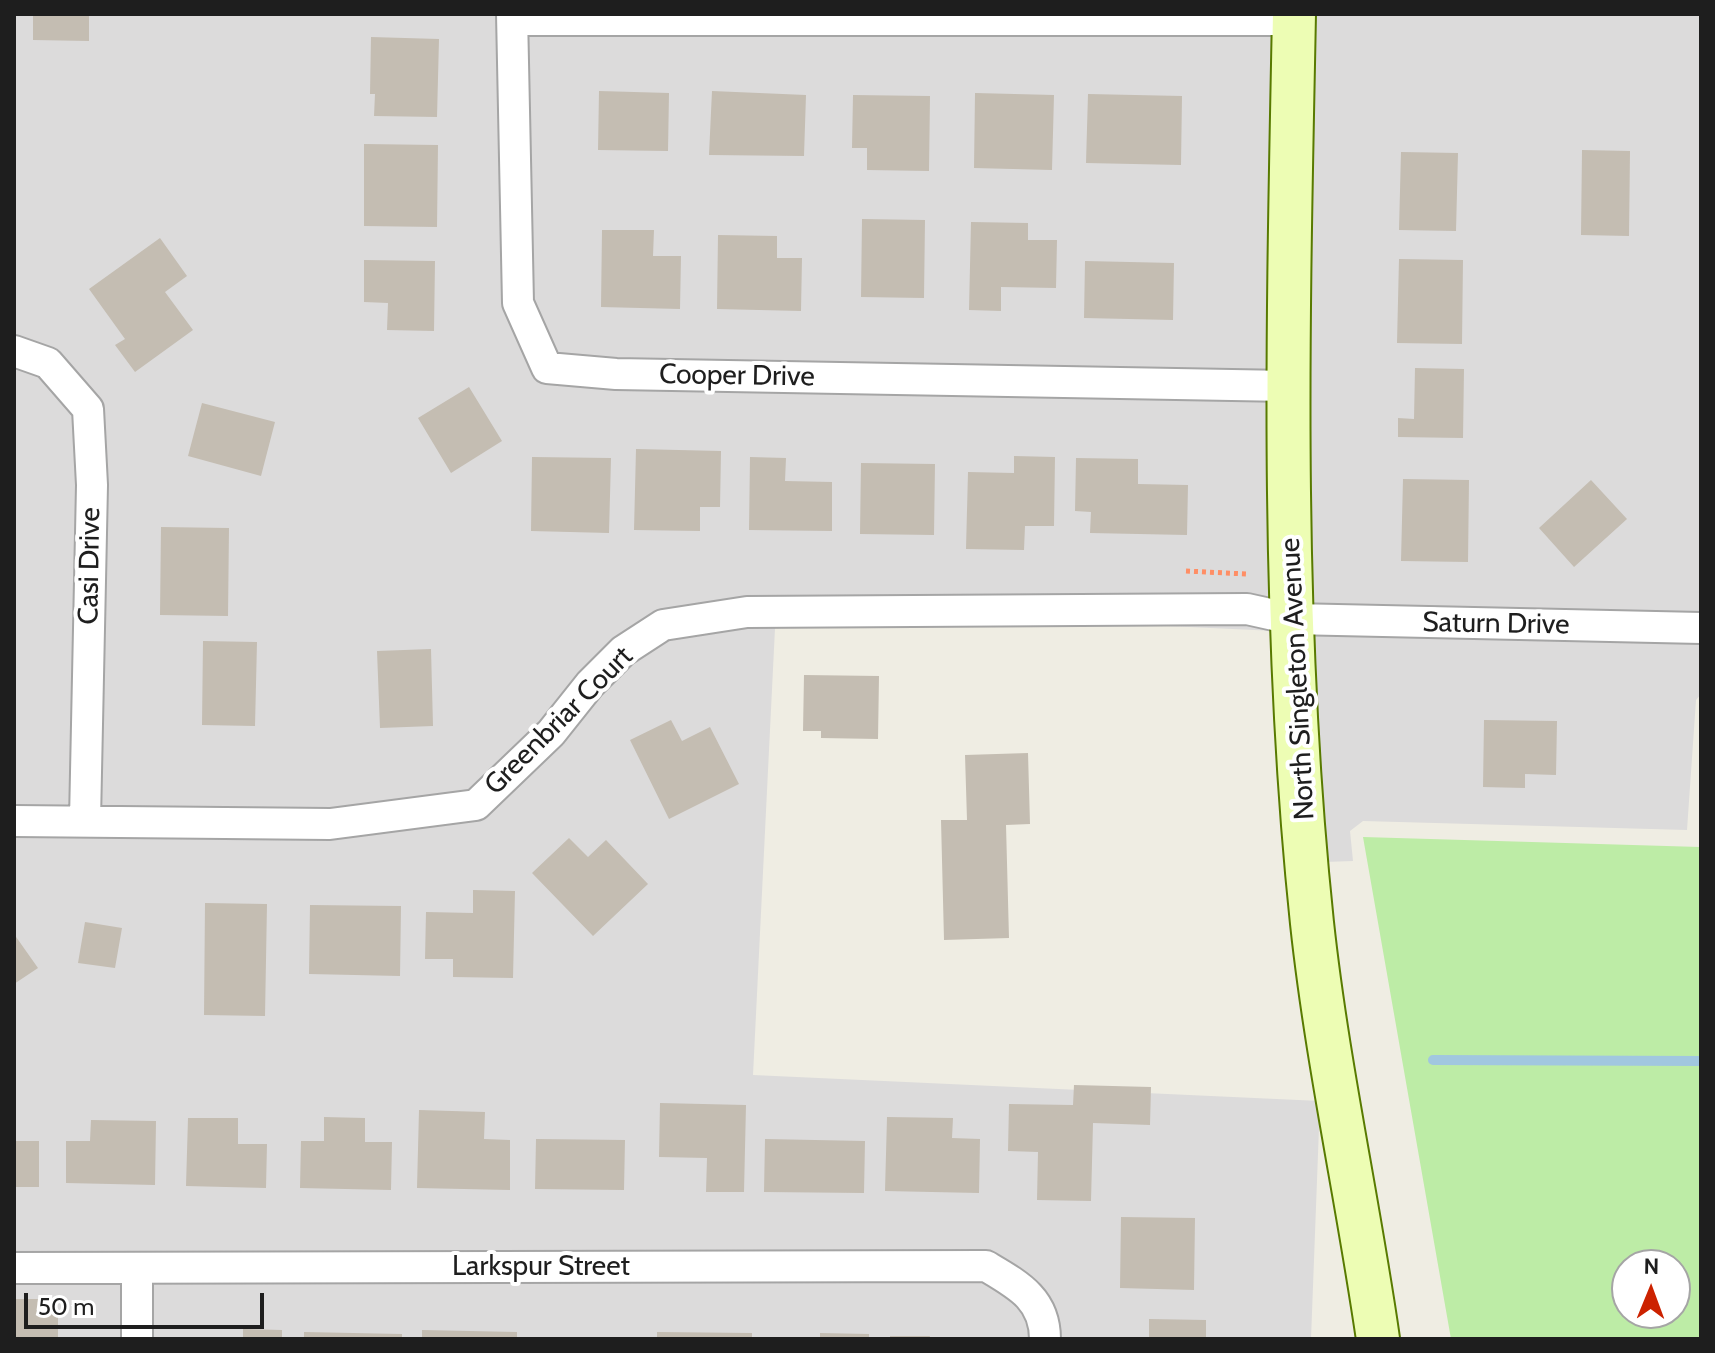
<!DOCTYPE html>
<style>
body{margin:0}
#map{position:relative;width:1715px;height:1353px;overflow:hidden;background:#efede3;font-family:Cabin,sans-serif}
canvas{display:block}
.frame{position:absolute;inset:0;border:16px solid #1e1e1e;pointer-events:none}
.north{position:absolute;left:1611px;top:1249px;width:80px;height:80px;box-sizing:border-box;background:#fff;border:2px solid #a5a5a5;border-radius:50%;rotate:1deg;font-size:22px;font-weight:700;line-height:32px;text-align:center;color:#1e1e1e}
.north::after{content:'';display:block;margin:auto;width:28px;height:36px;background:#c20;clip-path:polygon(50% 0,100% 100%,50% 72%,0 100%)}
.scale{position:absolute;left:24px;top:1293px;width:240px;height:36px;box-sizing:border-box;border:4px solid #1e1e1e;border-top:0;padding-left:10px;font-size:24px;line-height:28px;white-space:nowrap;color:#1e1e1e;-webkit-text-stroke:6px #fff;paint-order:stroke}
</style>
<div id="map">
<canvas width="1715" height="1353"></canvas>
<div class="frame"></div>
<div class="north">N</div>
<div class="scale">50 m</div>
</div>
<script>
const c = document.querySelector('canvas').getContext('2d');
c.lineJoin = 'round';
function fillPath(path, color) {
  c.fillStyle = color;
  c.fill(path, 'evenodd');
}
function trace(path, color, width, dash) {
  c.strokeStyle = color;
  c.lineWidth = width;
  c.lineCap = dash ? 'butt' : 'round';
  c.setLineDash(dash || []);
  c.stroke(path);
}
function drawText(font, color, halo, rows, align = 'center') {
  c.font = font + ' Cabin,sans-serif';
  c.lineWidth = 8;
  c.setLineDash([]);
  c.textBaseline = 'middle';
  c.strokeStyle = halo;
  c.fillStyle = color;
  for (const [text, x, y, turn = 0] of rows) {
    c.save();
    c.translate(x, y);
    c.rotate((+turn || 0) * Math.PI / 180);
    c.textAlign = isNaN(turn) ? turn : align;
    if (halo) c.strokeText(text, 0, 0);
    c.fillText(text, 0, 0);
    c.restore();
  }
}
const residential = new Path2D(`
 M14,14H1278L1276,631L776,608L753,1075L1320,1101L1311,1339H14Z
 M1311,14H1701V694L1696,700L1687,830L1363,821L1350,831L1353,861L1324,862L1311,698L1305,386Z`);
const grass = new Path2D(`
 M1701,832V1339H1451L1363,837L1700,847ZM1627,1265H1675V1313H1627Z`);
const stream = new Path2D(`
 M1433,1060L1701,1061`);
const building = new Path2D(`
 M33,14H89V41L33,40Z
 M371,37L439,39L437,117L374,116L375,94H370Z
 M599,91L669,93L668,151L598,150Z
 M712,91L806,95L804,156L709,155Z
 M975,93L1054,95L1052,170L974,168Z
 M1088,94L1182,96L1181,165L1086,163Z
 M853,95L930,96L929,171L867,170V148H852Z
 M364,144L438,145L437,227L364,226Z
 M1582,150L1630,151L1629,236L1581,235Z
 M1401,152L1458,153L1456,231L1399,230Z
 M862,219L925,220L924,298L861,297Z
 M971,222L1028,223V240H1057L1056,288L1001,287V311L969,310Z
 M602,230H654L653,256H681L680,309L601,307Z
 M718,235L777,236V258H802L801,311L717,309Z
 M160,238L187,276L165,292L193,330L135,372L115,345L125,339L89,289Z
 M1399,259L1463,260L1462,344L1397,343Z
 M364,260L435,261L434,331L387,330L388,303L364,302Z
 M1085,261L1174,263L1173,320L1084,318Z
 M1415,368L1464,369L1463,438L1398,437V418L1414,419Z
 M469,387L502,441L451,473L418,418Z
 M202,403L275,422L261,476L188,456Z
 M636,449L721,451L720,507H700V531L634,530Z
 M1014,456L1055,457L1054,526H1025L1024,550L966,549L968,472L1014,473Z
 M532,457L611,458L609,533L531,531Z
 M750,457L786,458L785,481L832,482V531L749,530Z
 M1076,458L1138,459V484L1188,485L1187,535L1090,533L1091,512L1075,511Z
 M861,463L935,464L934,535L860,534Z
 M1403,479L1469,480L1468,562L1401,561Z
 M1591,480L1627,519L1574,567L1539,528Z
 M161,527L229,528L228,616L160,615Z
 M203,641L257,642L255,726L202,725Z
 M431,649L433,726L380,728L377,651Z
 M804,675L879,676L878,739L821,738V731H803Z
 M671,720L682,741L710,727L739,784L669,819L630,740Z
 M1484,720L1557,721L1556,775L1525,774V788L1483,787Z
 M1028,753L1030,824L1006,825L1009,938L944,940L941,820H967L965,755Z
 M569,838L588,857L606,840L648,884L593,936L532,873Z
 M473,890L515,891L513,978L453,977V959H425L426,912L473,913Z
 M205,903L267,904L265,1016L204,1015Z
 M310,905L401,906L400,976L309,974Z
 M85,922L122,928L115,968L78,963Z
 M14,934L38,968L14,984Z
 M1074,1085L1151,1087L1150,1125L1093,1123L1091,1201L1037,1200L1038,1152L1008,1151L1009,1104L1073,1105Z
 M660,1103L746,1105L744,1192H706L707,1158L659,1157Z
 M419,1110L485,1112L484,1139L510,1140V1190L417,1188Z
 M324,1117L365,1118V1142H392L391,1190L300,1188L301,1141H324Z
 M887,1117L953,1118L952,1138L980,1139L979,1193L885,1191Z
 M188,1118H238V1144H267L266,1188L186,1186Z
 M91,1120L156,1121L155,1185L66,1183V1141H90Z
 M536,1139L625,1140L624,1190L535,1189Z
 M765,1139L865,1141L864,1193L764,1192Z
 M14,1141H39V1187H14Z
 M1121,1217L1195,1218L1194,1290L1120,1288Z
 M16,1299H58V1339H15Z
 M1149,1319L1206,1320V1339H1149Z
 M243,1329L282,1330V1339H243Z
 M422,1330L517,1332V1339H422Z
 M304,1332L402,1334V1339H304Z
 M657,1332L752,1333V1339H657Z
 M820,1333L869,1334V1339H820Z
 M890,1336H930L929,1339H890Z`);
const path = new Path2D(`
 M1186,571L1246,574`);
const street = new Path2D(`
 M512,14L518,303L547,368L616,374L1288,386
 M513,20H1294
 M14,351L48,363L88,409L92,485L85,820
 M14,821L330,824L476,805L551,733L590,684L623,651L663,625L747,612L1247,609L1292,619L1701,628
 M14,1268L986,1266C1018,1285 1045,1299 1045,1339
 M137,1339V1268`);
const secondary = new Path2D(`
 M1294,14C1288,317 1280,621 1312,923C1327,1062 1358,1200 1378,1339`);
const streetNames = [
 ["Cooper Drive",737,376,1],
 ["Casi Drive",90,566,-89],
 ["Saturn Drive",1496,624,1],
 ["North Singleton Avenue",1298,679,-93],
 ["Greenbriar Court",559,721,-45],
 ["Larkspur Street",541,1267]
];
fillPath(residential, '#dcdbdb');
fillPath(grass, '#bdeca6');
trace(stream, '#a1c7df', 10);
fillPath(building, '#c4bdb2');
trace(street, '#a5a5a5', 34);
trace(secondary, '#587a00', 46);
trace(path, '#ff8e65', 5, [4, 4]);
trace(street, '#fff', 30);
trace(secondary, '#edfdb4', 42);
drawText('28px', '#1e1e1e', '#fff', streetNames);
</script>
